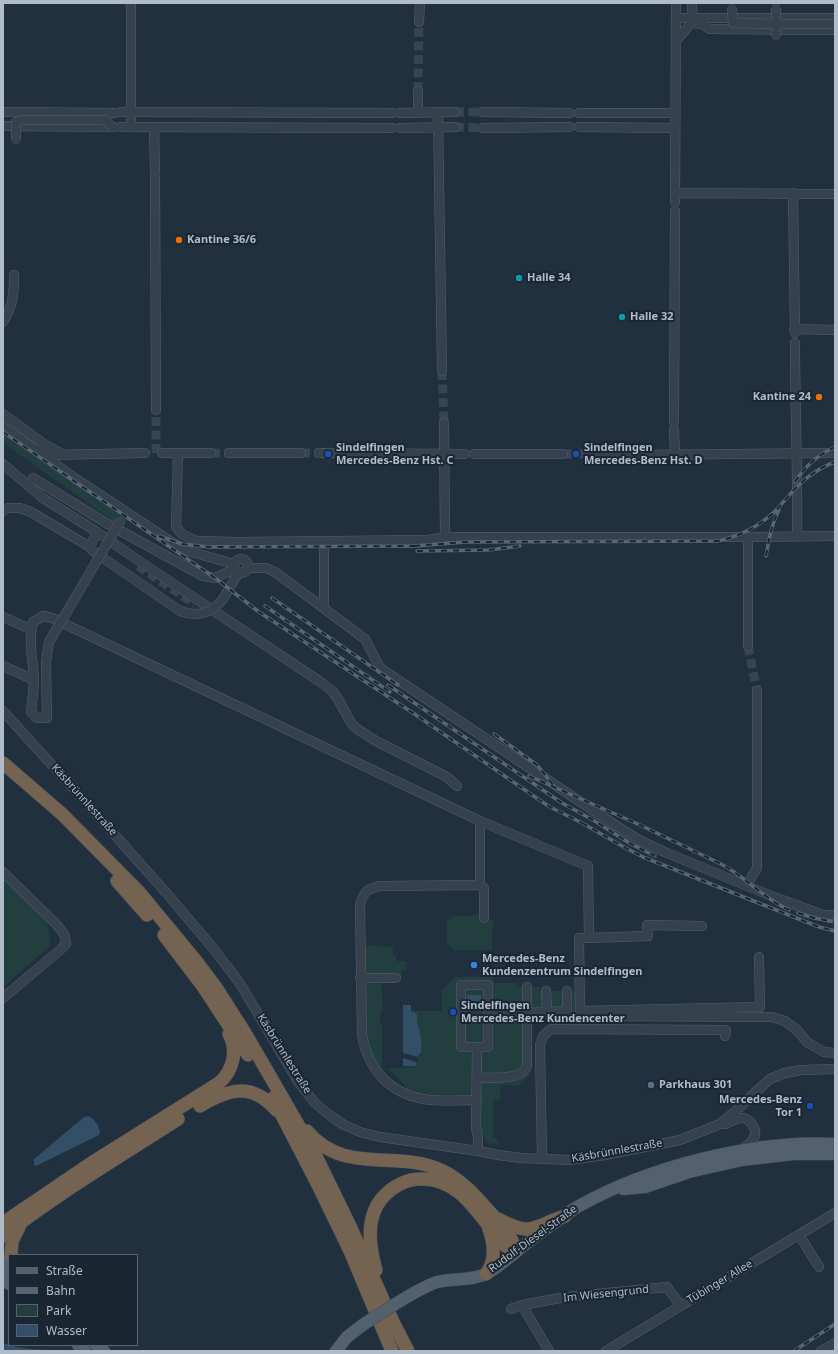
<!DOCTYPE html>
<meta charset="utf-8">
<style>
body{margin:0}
#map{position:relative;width:838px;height:1354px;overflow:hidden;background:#21303e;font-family:"Noto Sans",sans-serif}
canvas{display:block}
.frame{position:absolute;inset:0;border:4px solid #b0bcc9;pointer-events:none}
.legend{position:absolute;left:8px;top:1254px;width:130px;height:92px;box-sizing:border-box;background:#1a2733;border:1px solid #56636f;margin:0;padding:5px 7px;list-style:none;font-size:12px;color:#b0bcc9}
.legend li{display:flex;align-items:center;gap:8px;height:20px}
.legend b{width:20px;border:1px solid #56636f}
</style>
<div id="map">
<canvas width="838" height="1354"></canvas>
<div class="frame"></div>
<ul class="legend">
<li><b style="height:5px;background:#53616e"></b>Straße</li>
<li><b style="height:5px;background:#566675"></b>Bahn</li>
<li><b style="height:11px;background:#233e3f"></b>Park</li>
<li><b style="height:11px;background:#334e67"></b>Wasser</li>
</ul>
</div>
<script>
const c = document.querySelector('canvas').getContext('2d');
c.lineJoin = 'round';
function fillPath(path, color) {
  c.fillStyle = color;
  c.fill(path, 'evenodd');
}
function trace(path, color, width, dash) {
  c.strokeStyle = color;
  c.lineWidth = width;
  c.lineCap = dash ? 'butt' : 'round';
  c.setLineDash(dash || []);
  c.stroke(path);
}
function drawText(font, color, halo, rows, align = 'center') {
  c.font = font + ' "Noto Sans",sans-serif';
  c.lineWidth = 4;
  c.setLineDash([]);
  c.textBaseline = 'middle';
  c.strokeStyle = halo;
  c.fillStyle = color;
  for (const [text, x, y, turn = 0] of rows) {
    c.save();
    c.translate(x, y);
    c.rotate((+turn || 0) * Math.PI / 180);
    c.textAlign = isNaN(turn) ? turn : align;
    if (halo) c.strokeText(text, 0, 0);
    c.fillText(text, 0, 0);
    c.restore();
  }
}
const green = new Path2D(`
 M3,434L119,515L115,522L3,443Z
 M3,878L47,921L51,945L3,987Z
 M479,915L493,921L492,950H454L447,943V922L453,916Z
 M363,945L393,947V955H396V961H405L407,964L406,969L401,970V975L381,976L383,1010L380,1011V1024H382V1067L380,1070L365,1039Z
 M455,977H494V983H516L518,987H539L540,991H576L575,1020H535L529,1028V1076L520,1085H501L500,1100H493V1136L500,1143L488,1144L481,1130V1095L428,1094L408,1089L388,1068L417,1066L416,1063L417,1056L419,1055C424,1040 416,1029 417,1014L411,1011H442V990Z`);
const water = new Path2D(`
 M467,995H481V1001H467Z
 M403,1005H411V1011L417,1014C416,1023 420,1030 421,1038C422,1043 421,1047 421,1052C418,1056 414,1059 417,1066H403Z
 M88,1116C95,1119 100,1127 100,1133L99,1135L38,1165L35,1166L34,1164V1159L84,1117Z
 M3,1343C21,1350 40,1349 59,1351H3Z`);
const pier = new Path2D(`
 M403,1053L418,1057V1063L403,1058Z`);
const minorTunnel = new Path2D(`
 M418,91L419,22
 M455,112H482
 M455,127L482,128
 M442,371L444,423
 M156,453V410
 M211,453H229
 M301,453H319
 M563,454H586
 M138,566L195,604
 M748,646L757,691`);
const minor = new Path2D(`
 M676,18H835
 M419,22L420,3
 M692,23L702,24L709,29L835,30
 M676,41C680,35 687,29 691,23C694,18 692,9 692,3
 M3,112L115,113
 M121,112L392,113
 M482,112L570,113
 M399,113L455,112
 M418,113V91
 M438,113L442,371
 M579,113H675
 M3,126L115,127
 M121,127L392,128
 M131,127V3
 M154,127L155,171
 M579,127L675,128
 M399,128L455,127
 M482,128L570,127
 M155,177L156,410
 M675,193L835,194
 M793,193L795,333
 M675,202L676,3
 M3,322C13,307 14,293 14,275
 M794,329L835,330
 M795,343C795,407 798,472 797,536
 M3,414L47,446L60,453
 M674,422L675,211
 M444,423L445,537
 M3,427L33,448L48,455L145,453
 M674,430L675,454
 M162,453H211
 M178,453L176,527L183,535L197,541L239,542L429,540L445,537H748L835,536
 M229,453H301
 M319,453L465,454
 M474,454H563
 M586,454L630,455L835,453
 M48,455L58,466L76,479L173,543L188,551L234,564
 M3,464L43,498L97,532L145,565L322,683L333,692L338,699L351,723L357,729L376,741L447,777L457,786
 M33,478L106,523L203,576L215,578L235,569
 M3,511L8,508H20L31,512L90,547
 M97,532L90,547L93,551L180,611
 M748,537V646
 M234 566a7 7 0 1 1 14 0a7 7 0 1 1-14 0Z
 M247,568H266L275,572L365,639L380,668L618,827L641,841L667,853L774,897L823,915H835
 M223,599L239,572
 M324,607V551L325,542
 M3,617L32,630
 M49,642L46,662L47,718H37L31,712C32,701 34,689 34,678C33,661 28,639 33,622L43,616L52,618L480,821L588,866L589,938L648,936L647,925L702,926
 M3,666L34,680
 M3,711L90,807L169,896L212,947L239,982L299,1083L315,1103L332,1117L344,1125L360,1132L380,1137L478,1151L498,1155L521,1158L570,1160L605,1155L680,1140L720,1124L736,1111L751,1096L770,1079L785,1073L801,1070L835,1069
 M480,821V885L484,888V918
 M3,872L57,925L65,936L66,944L60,950L3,998
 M747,885L757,868V691
 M589,938H579L580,1011L760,1007L759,957
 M360,978H396
 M461,985H488V1047H461Z
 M546,991L547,1012
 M567,1011V1017L588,1016
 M488,1012L528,1013L567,1011V991
 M605,1016L772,1017L785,1021L797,1030L808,1043L824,1052L835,1053
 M477,1047L476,1127L478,1138V1151
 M478,1078C491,1077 522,1081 527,1066V987
 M477,1100C460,1100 441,1102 424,1099C389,1093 368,1069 362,1035L360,905C364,891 366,890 379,886L480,885
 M725,1124C731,1122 737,1117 743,1118C747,1119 751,1122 753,1126C760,1137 749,1145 740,1150
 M542,1159L540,1045L543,1036L551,1029L726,1030L725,1036
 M799,1235L819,1267
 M511,1309L522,1305
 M549,1351L522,1305L566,1297L667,1287L681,1306
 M606,1351L835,1213
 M821,1351L835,1343`);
const major = new Path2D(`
 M623,1189L645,1187L689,1172L742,1160L793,1154H835
 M3,1262L9,1268
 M3,1278L9,1284
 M397,1303C410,1295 423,1287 437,1282C454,1278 472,1281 488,1273C498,1267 507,1259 517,1251C531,1239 546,1229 561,1218C567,1214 574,1208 581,1205C649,1167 756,1139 835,1144
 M78,1345L85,1351
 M96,1345L104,1351
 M336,1351L347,1337L364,1324`);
const highway = new Path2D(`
 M3,763L62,814L139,892L196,961L217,989L245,1033L314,1152L349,1224L394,1324L408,1351
 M117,881L147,915
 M164,935L202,985L248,1055
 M273,1098L317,1183L350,1251L392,1351
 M200,1106C228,1089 252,1082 276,1110
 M307,1131C344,1176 398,1149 443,1171C461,1180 474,1194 487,1209C498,1221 512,1235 516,1251
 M498,1219C531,1237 532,1227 565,1216
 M3,1223L93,1162L219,1083C233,1071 238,1051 229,1034
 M3,1236C58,1193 119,1157 178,1119
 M11,1255L12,1241L20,1225
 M376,1270C369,1246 365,1217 383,1197C392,1187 406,1179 420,1179C456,1177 475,1209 495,1234C501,1241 506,1248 514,1253
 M486,1274C496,1261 494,1243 489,1229`);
const rail = new Path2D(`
 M3,432L215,578L259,612L413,713L538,799L550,807L586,825
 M795,482C804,467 819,454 835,447
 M159,536L182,544L209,547L420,546
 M414,546L466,542L718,541C739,536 757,528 773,513C778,509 781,504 786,499C800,482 814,470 835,462
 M417,551L489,550L520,546
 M766,556C769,540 771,525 779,510
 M272,598L398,685
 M265,606L390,692
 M388,685L562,803L593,820L631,844L655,856
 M494,734L537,765L555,787
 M529,776L640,825L721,864C746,877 764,899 789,910
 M582,823L622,846L643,857L819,927L835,931
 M798,913L814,918L835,922
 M794,1351L835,1324`);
const minorBridge = new Path2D(`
 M732,8L733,23L776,24V36
 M776,8V24H835
 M16,140V122L21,120H105L112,127
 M180,611C197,617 211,614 223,599
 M49,642L121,520`);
const majorBridge = new Path2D(`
 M364,1324L397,1303`);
const markers = [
 [179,240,4,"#e8710a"],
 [519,278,4,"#0f9aa8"],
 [622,317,4,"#0f9aa8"],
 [819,397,4,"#e8710a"],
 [328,454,4,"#1a4fb4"],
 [576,454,4,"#1a4fb4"],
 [474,965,4,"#3f7fe0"],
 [453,1012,4,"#1a4fb4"],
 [651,1085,4,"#5c6f8a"],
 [810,1106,4,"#1a4fb4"]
];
const poiNames = [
 ["Kantine 36/6",187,240],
 ["Halle 34",527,278],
 ["Halle 32",630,317],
 ["Kantine 24",811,397,"right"],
 ["Sindelfingen",336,448],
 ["Mercedes-Benz Hst. C",336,461],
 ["Sindelfingen",584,448],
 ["Mercedes-Benz Hst. D",584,461],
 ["Mercedes-Benz",482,959],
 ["Kundenzentrum Sindelfingen",482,972],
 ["Sindelfingen",461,1006],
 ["Mercedes-Benz Kundencenter",461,1019],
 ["Parkhaus 301",659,1085],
 ["Mercedes-Benz",802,1100,"right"],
 ["Tor 1",802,1113,"right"]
];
const streetNames = [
 ["Käsbrünnlestraße",84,800,48],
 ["Käsbrünnlestraße",284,1054,58],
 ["Käsbrünnlestraße",617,1151,-10],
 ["Rudolf-Diesel-Straße",533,1239,-36],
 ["Tübinger Allee",720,1282,-31],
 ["Im Wiesengrund",606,1294,-6]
];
fillPath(green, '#233e3f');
fillPath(water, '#334e67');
fillPath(pier, '#21303e');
trace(minorTunnel, '#364553', 9, [9, 4.5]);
trace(minor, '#535f6c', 10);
trace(major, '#3e4b57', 13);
trace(highway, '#404c59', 14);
trace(minor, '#35424e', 9);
trace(major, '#53616e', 12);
trace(highway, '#756351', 13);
trace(rail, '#566675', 3.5);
trace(rail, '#1a2733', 2, [6]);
trace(minorBridge, '#535f6c', 10, []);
trace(majorBridge, '#3e4b57', 13, []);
trace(minorBridge, '#35424e', 9);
trace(majorBridge, '#53616e', 12);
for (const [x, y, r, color] of markers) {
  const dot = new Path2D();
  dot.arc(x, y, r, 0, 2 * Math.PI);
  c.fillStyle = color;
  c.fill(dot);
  trace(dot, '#1a2733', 1.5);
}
drawText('bold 11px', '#b0bcc9', '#1a2733', poiNames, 'left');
drawText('11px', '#b0bcc9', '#1a2733', streetNames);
</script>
